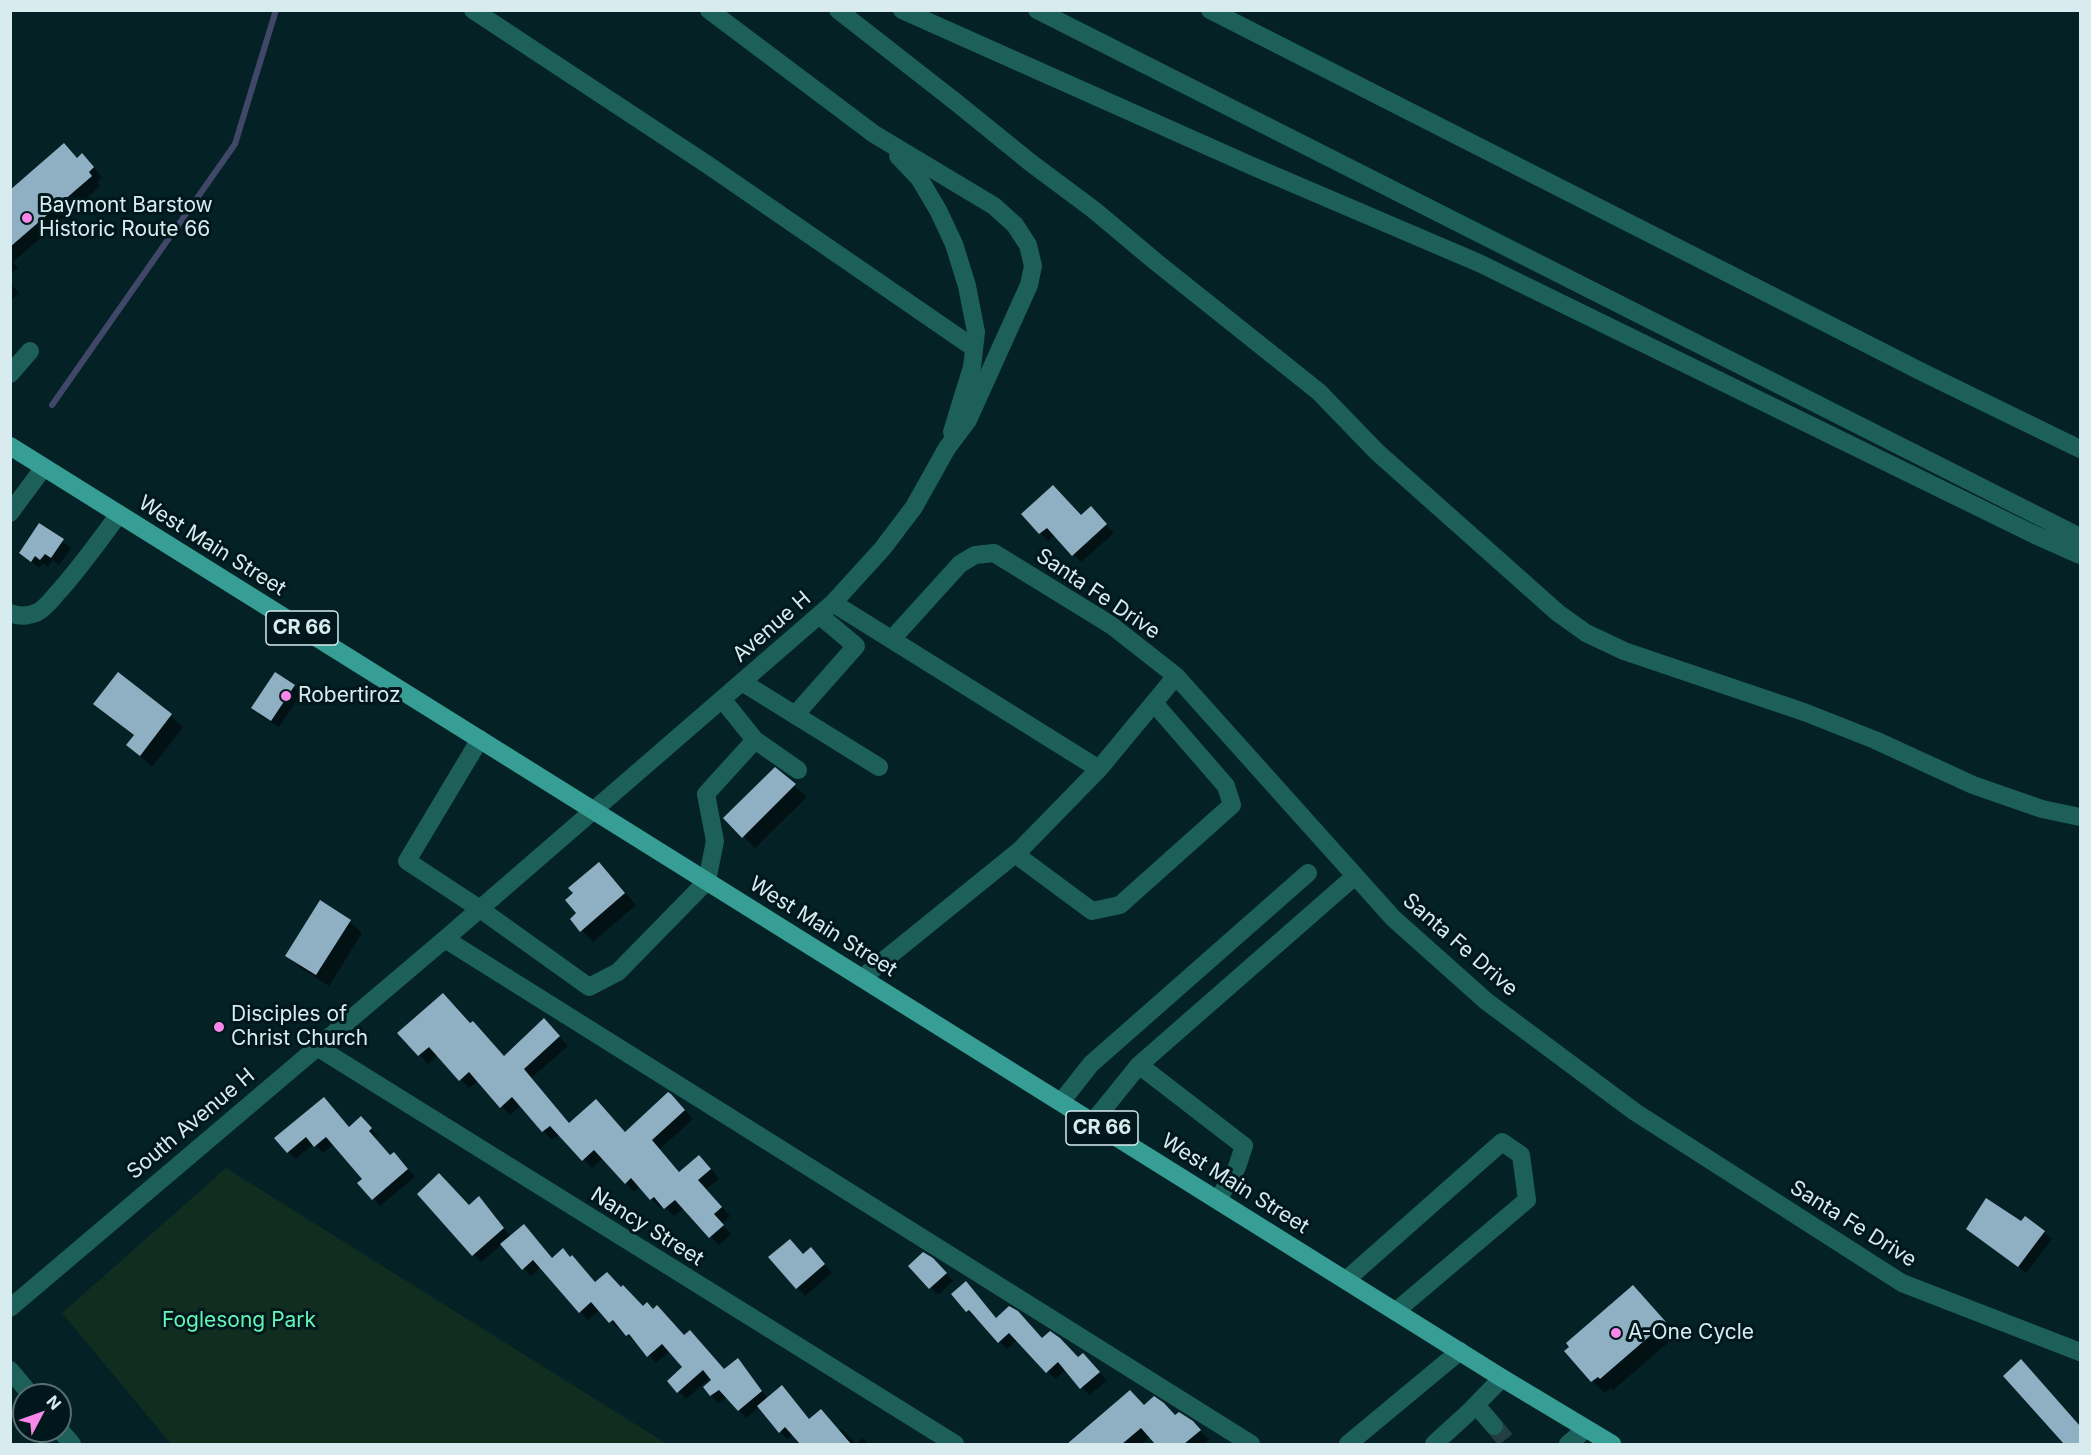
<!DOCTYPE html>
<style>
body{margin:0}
#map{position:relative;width:2091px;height:1455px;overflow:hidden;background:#042126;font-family:Inter,sans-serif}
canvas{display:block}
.frame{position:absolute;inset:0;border:12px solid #d8ecf0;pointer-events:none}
.north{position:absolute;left:12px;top:1383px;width:60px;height:60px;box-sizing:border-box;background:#00181c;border:2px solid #566d71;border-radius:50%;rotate:49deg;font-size:16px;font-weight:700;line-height:24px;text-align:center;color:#d8ecf0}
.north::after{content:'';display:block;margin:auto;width:21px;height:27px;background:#f987e9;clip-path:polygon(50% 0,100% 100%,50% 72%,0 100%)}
</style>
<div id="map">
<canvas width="2091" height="1455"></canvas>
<div class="frame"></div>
<div class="north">N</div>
</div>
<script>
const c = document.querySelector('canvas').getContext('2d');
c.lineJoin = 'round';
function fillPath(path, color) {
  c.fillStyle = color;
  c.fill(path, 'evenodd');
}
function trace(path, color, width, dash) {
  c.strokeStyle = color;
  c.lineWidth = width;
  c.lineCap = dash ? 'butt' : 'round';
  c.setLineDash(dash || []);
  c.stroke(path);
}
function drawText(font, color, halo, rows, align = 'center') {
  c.font = font + ' Inter,sans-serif';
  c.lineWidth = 6;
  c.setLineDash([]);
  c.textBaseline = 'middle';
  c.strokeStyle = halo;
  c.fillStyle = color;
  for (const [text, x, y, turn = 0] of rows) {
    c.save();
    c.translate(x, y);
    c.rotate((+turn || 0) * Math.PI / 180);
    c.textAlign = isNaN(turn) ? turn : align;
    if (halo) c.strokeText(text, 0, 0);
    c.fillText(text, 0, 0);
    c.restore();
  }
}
const green = new Path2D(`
 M226,1168L667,1444H171L62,1313Z`);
const shadow = new Path2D(`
 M77,160L91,165L102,177L97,182L100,186L13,262L18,268L10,274V192Z
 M10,283L19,293L10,301Z
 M1023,514L1081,517L1098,516L1114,533L1081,562L1055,535L1048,541Z
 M40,525L71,548L59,565L53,560L48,567L43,563L39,568L21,552Z
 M118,674L171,716L183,727L152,767L128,745L135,737L95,703Z
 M294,686L301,694L279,727L261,716L253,708Z
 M775,769L807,797L755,848L725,818Z
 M611,876L636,905L593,942L582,930Z
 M321,902L350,922L362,933L329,986L299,967L287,955Z
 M471,1025L505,1057L552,1029L568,1046L531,1078L570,1124L626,1133L680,1105L693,1119L660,1149L680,1173L708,1165L719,1179L706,1189L730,1216L722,1224L731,1234L719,1245L684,1208L674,1216L663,1205L660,1208L640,1187L634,1192L603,1158L592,1168L560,1134L552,1140L521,1105L510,1115L478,1081L469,1088L438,1055L428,1064L400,1033Z
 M368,1125L378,1136L375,1139L391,1156L401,1161L415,1177L380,1206L359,1183L364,1179L334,1144L323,1153L314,1144L295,1159L277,1139Z
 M419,1194L469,1207L479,1198L498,1219L496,1220L511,1237L643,1308L684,1337L725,1371L745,1368L768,1399L789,1395L810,1420L839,1431L842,1429L856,1444L863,1438L869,1444H802L793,1434L787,1439L759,1407L746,1418L727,1397L718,1403L711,1395L714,1380L711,1377L686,1399L669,1381L684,1368L670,1351L656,1363L636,1341L635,1343L620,1327L618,1329L600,1309L588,1320L541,1267L531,1276L502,1244L481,1262Z
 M2026,1218L2052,1239L2026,1273L1968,1229L2022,1223Z
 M803,1256L818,1257L832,1273L805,1296L771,1257Z
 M932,1259L953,1281L938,1295L910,1266Z
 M973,1291L997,1319L1078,1359L1091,1362L1107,1381L1089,1395L1066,1369L1055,1379L1017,1340L1007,1349L977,1317L975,1319L967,1311Z
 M1645,1299L1677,1335L1613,1390L1611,1388L1604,1393L1566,1351Z
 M1130,1392L1144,1407L1192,1422L1209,1440L1204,1444H1157L1150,1437L1142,1444H1070Z`);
const stream = new Path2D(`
 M52,405L235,144L276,10`);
const building = new Path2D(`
 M64,143L77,158L82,153L94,167L89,172L92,176L10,247V190Z
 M1053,485L1081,515L1091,506L1107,524L1072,556L1047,528L1039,534L1021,514Z
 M39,523L64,539L51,558L45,554L40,560L35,556L31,562L19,553Z
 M118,672L172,714L140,756L126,745L134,735L93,704Z
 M275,672L295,685L271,721L251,708Z
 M775,767L796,784L742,838L723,818Z
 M599,862L625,893L580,932L570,919L576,913L565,900L573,893L568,888Z
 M320,900L351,920L316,975L285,956Z
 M443,993L470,1023L473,1021L504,1056L544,1018L560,1036L524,1069L569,1123L596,1099L625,1132L668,1092L671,1094L685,1110L652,1140L679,1172L699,1155L711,1169L698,1180L722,1207L714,1214L724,1225L709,1238L675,1200L664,1209L654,1197L650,1200L631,1178L625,1184L594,1150L582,1161L550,1126L542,1132L512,1097L500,1108L469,1072L459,1081L429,1047L418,1056L397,1033Z
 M324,1097L349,1127L361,1116L372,1128L369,1131L390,1155L394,1152L408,1169L372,1200L357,1183L362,1179L326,1137L314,1147L306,1137L287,1153L274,1138Z
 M439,1173L469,1205L479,1196L504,1228L472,1256L417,1194Z
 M1986,1198L2021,1221L2025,1216L2045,1231L2018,1267L1966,1229Z
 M524,1224L552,1258L563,1248L570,1257L572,1255L595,1282L607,1272L621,1287L623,1285L643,1306L647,1302L653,1309L657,1305L684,1335L690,1330L724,1369L738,1358L762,1391L738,1411L719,1390L710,1396L703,1387L711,1380L703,1370L677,1393L667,1381L682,1367L662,1344L647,1357L629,1334L626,1336L613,1320L609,1323L591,1302L579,1313L533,1260L522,1270L500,1244Z
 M790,1239L803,1254L811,1247L825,1264L796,1289L768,1257Z
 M923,1252L933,1258L947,1273L929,1289L908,1266Z
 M966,1281L996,1318L1009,1306L1018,1311L1042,1338L1050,1331L1060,1338L1078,1357L1083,1353L1100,1372L1080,1389L1058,1362L1046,1373L1009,1333L998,1343L969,1310L966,1312L951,1294Z
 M1633,1285L1666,1322L1600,1379L1598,1377L1591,1382L1564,1351L1569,1347L1566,1343Z
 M2021,1359L2080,1426V1444H2064L2003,1376Z
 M782,1385L809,1419L821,1409L851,1444H800L785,1427L779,1433L757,1406Z
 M1130,1390L1144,1405L1154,1396L1164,1403L1175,1415L1179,1412L1193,1421L1201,1430L1184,1444H1155L1141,1428L1122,1444H1067Z`);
const minorTunnel = new Path2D(`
 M1494,1426L1509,1444`);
const minor = new Path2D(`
 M473,10L708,165L974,348
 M838,10L957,103L1031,163L1094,210L1156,262L1319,392L1377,452L1558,613L1586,633L1624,651L1804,712L1875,740L1973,785L2042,809L2080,817
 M902,10L1252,166L1479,263L2035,535L2080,555
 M1037,10L2080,537
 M1210,10L1924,373L2080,449
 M898,156L919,178L938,210L954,244L967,286L976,332L972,367L952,432
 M10,374L30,351
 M10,513L44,467
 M833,603L1099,769
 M10,613C19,617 29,616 38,612C47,607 54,596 61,589C82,565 100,540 119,514
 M892,639L960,564L975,555L994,553L1111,625L1176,676L1393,918L1486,1001L1635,1112L1902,1283L2080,1352
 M742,682L879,767
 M722,699L755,740L798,770
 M795,715L856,646L819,615
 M480,739L407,861L480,909L589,987L618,972L707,881L715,841L706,794L755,740
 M1015,854L1092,911L1120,905L1232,805L1226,786L1154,703
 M445,939L1251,1444
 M862,978L1020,850L1099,769L1176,676
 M317,1047L955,1444
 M1139,1065L1244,1146L1237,1167L1218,1200
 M1061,1102L1091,1064L1308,873
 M1093,1122L1139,1065L1355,876
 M1346,1280L1502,1142L1521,1155L1527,1200L1396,1311
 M10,1308L445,939L833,603L883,548L914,507L947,448L968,420L1029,285L1033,266L1028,245L1015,225L994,206L874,134L709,10
 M10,1370L31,1395
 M1476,1405L1494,1426
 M60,1430L72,1444
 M1348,1444L1460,1351
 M1434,1444L1468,1413L1502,1378
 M1568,1444L1586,1429`);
const major = new Path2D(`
 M10,446L1502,1378L1612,1444`);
const markers = [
 [27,218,6,"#f987e9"],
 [286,696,6,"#f987e9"],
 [219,1027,6,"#f987e9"],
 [1616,1333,6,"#f987e9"]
];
const shields = [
 [302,628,72],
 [1102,1128,72]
];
const shieldNames = [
 ["CR 66",302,628],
 ["CR 66",1102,1128]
];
const poiNames = [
 ["Baymont Barstow",39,206],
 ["Historic Route 66",39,230],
 ["Robertiroz",298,696],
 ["Disciples of",231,1015],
 ["Christ Church",231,1039],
 ["A-One Cycle",1628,1333]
];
const streetNames = [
 ["West Main Street",212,546,32],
 ["Santa Fe Drive",1098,594,34],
 ["Avenue H",772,627,-41],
 ["West Main Street",823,927,32],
 ["Santa Fe Drive",1460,945,41],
 ["South Avenue H",191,1124,-40],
 ["West Main Street",1235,1184,32],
 ["Santa Fe Drive",1853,1224,32],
 ["Nancy Street",647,1227,32]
];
const parkNames = [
 ["Foglesong Park",239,1321]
];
fillPath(green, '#102d20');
fillPath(shadow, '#0007');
trace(stream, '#414768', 6);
fillPath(building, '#8fafc2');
trace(minorTunnel, '#243f44', 18, [18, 9]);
trace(minor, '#1c6059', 18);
trace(major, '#369e94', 18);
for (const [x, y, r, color] of markers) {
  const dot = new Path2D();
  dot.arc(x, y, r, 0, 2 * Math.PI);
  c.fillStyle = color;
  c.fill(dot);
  trace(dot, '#00181c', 2);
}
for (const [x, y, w] of shields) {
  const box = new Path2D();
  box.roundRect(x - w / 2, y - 17, w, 34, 4.5);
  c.fillStyle = '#00181c';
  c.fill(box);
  trace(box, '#d8ecf0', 1.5);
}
drawText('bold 20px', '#d8ecf0', null, shieldNames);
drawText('21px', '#d8ecf0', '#00181c', poiNames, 'left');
drawText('21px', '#d8ecf0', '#00181c', streetNames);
drawText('21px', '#64f6b6', '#00181c', parkNames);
</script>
